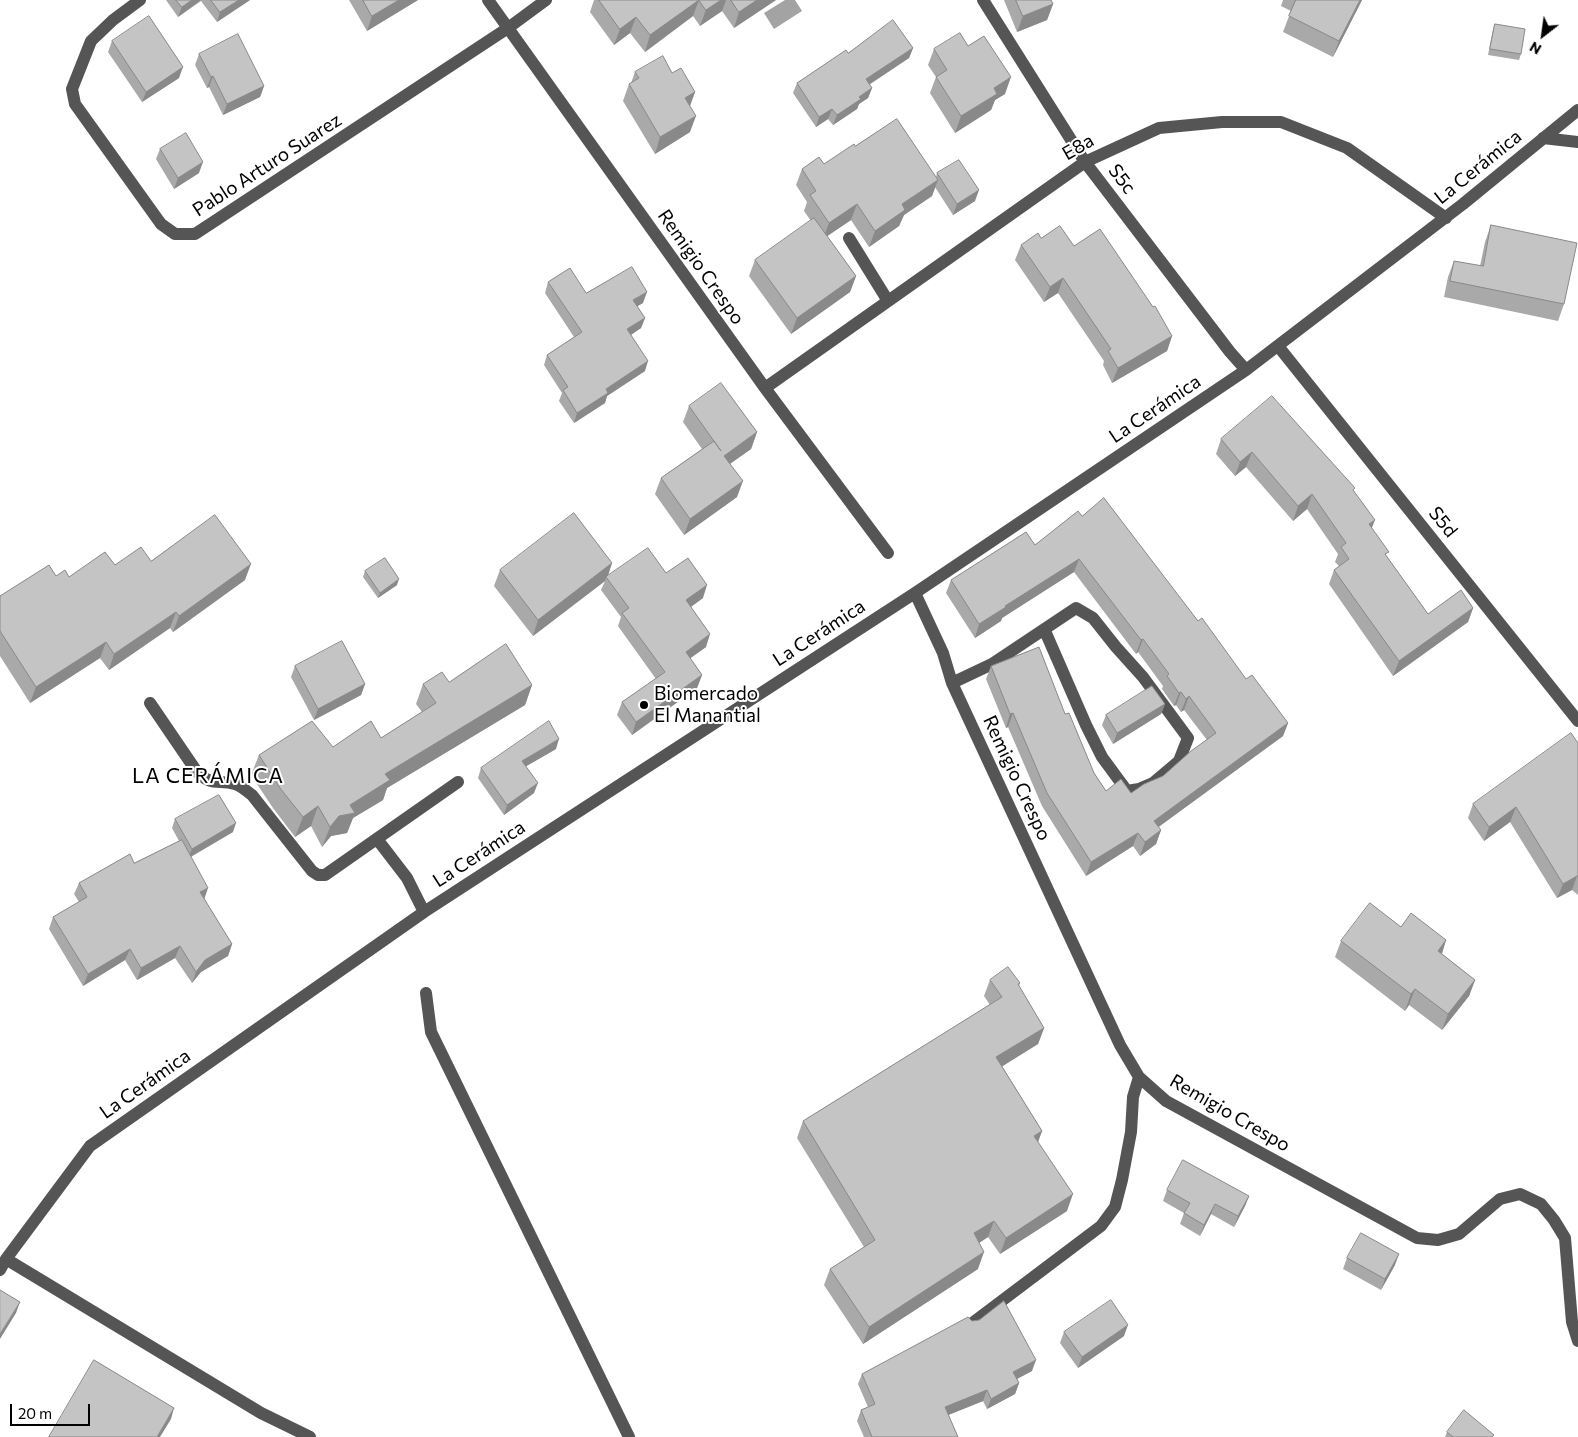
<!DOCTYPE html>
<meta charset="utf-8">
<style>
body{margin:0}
#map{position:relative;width:1578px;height:1437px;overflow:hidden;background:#fff;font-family:Commissioner,sans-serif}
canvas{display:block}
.north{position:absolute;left:1518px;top:10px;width:50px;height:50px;-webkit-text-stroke:4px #fff;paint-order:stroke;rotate:210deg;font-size:14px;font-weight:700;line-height:20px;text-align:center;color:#000}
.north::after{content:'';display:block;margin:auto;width:18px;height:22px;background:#000;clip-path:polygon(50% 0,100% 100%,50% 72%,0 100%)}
.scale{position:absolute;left:10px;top:1404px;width:80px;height:22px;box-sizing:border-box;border:2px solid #000;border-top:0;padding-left:6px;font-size:15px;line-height:18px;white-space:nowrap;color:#000;-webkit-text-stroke:4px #fff;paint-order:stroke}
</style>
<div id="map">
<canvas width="1578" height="1437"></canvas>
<div class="north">N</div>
<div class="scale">20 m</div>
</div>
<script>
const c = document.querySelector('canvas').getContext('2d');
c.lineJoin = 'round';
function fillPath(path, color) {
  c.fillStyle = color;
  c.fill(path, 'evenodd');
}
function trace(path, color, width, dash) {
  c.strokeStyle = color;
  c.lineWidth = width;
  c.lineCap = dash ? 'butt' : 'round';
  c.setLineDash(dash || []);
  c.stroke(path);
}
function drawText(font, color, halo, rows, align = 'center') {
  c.font = font + ' Commissioner,sans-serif';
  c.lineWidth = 4;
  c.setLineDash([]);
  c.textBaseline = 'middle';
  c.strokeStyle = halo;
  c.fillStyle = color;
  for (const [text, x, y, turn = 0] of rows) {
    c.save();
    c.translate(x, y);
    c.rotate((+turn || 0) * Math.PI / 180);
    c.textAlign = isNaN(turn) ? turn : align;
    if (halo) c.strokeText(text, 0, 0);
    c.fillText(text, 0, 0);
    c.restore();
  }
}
const water = new Path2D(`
 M785,0H795L802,11L774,29L764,13Z`);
const minor = new Path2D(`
 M140,0L113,20L91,41L72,89L75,104L161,224L175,234H195L508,28L546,0
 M488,0L765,388L888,553
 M983,0L1085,162L1230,352L1246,370
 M1543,138L1578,142
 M849,238L888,301
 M1278,346L1578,721
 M765,388L1085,162L1159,128L1222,122H1281L1347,148L1446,218
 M915,593L943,653L952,683L1120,1045L1139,1077L1166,1101L1417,1238L1438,1240L1459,1234L1500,1199L1520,1194L1541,1204L1554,1220L1565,1238L1572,1322L1578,1341
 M952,683L992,664L1076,608L1093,618L1116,647L1143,677L1188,738L1179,761L1153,783L1139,789L1127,791L1102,757L1086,725L1045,631
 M150,703L197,772C213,787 218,779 235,784C242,786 246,791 252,795L312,871L318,875H325L458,782
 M377,839L407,878L424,912
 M426,993L431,1032L629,1437
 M6,1259L261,1413L310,1437
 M0,1270L6,1259L90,1146L424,912L915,593L1246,370L1463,204L1578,110
 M971,1324L1101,1226L1115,1207L1122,1180L1131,1132L1133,1097L1139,1077`);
const wall = new Path2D(`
 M166,0H250L217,22L201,1L178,17Z
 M349,0H418L367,31Z
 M594,0H776L734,28L722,11L700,26L693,16L645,52L630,33L614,45L590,12Z
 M1004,0H1051L1053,4L1047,20L1017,32Z
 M1283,0H1362L1333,57L1283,32L1291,11L1281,6Z
 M1495,24L1521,54L1519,60L1488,55L1493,30Z
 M112,41L179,78L142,102L108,52Z
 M968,46L1005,94L995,100L991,110L955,133L930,93L936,77L928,65L934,49Z
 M913,48L909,58L869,85L872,88L868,98L859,104L857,109L833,125L828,119L816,127L793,93L797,83L848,53Z
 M199,54L264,86L260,97L223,115L209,87L207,88L195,65Z
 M635,72L672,73L695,92L690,106V132L655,154L623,101L629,84L631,83Z
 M855,146L936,177L937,173L975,201L953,215L935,187L932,196L904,215L899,226L869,247L851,220L827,236L856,276L850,292L791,334L749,276L755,260L811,221L804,211L807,202L796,185L802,169L824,164Z
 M160,149L199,173L174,189L156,159Z
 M1491,225L1564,304L1558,321L1444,297L1448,277L1454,261L1480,266L1485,242Z
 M1041,238L1074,246L1172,336L1167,351L1112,383L1103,365L1104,361L1058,293L1044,302L1015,260L1021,245Z
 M548,282L586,293L643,303L637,306L645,318L641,328L631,335L645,371L607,396L605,403L574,423L559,401L562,393L544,365L547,355L574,337L545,293Z
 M689,406L757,432L751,449L730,464L737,497L684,535L655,494L661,478L702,449L683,422Z
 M1221,439L1354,491L1372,528L1387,557L1428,614L1473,608L1468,622L1393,676L1329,584L1334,570L1339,566L1335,562L1338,554L1307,509L1293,521L1246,467L1235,476L1216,454Z
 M1082,516L1198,621L1246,679L1288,723L1283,736L1158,827L1161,830L1156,844L1140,856L1133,846L1086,876L1042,806L1008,727L1006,728L986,679L991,666L1065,714L1094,773L1106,791L1131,793L1163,776L1207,740L1184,710L1181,712L1176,705L1174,706L1162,689L1163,686L1138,652L1136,654L1074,572L1002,618L1001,621L975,638L946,593L951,580L1035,545Z
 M151,561L245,580L173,632L170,628L109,670L100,658L30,703L0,656V596L115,565Z
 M612,563L608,576L666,573L703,598L691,607L706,647L690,658L702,675L697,688L632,735L617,715L622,702L656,679L618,626L621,617L601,590L605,581L533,636L494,586L500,570Z
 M365,571L397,585L378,598L363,577Z
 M295,666L365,684L361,695L314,720L291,677Z
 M449,682L532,685L525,705L387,788L383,800L353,818L347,833L331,836L322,847L311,826L295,837L273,808L251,775L259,755L333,747L381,738L422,712L416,704L423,684Z
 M1165,704L1161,714L1113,744L1102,725L1106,715Z
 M1578,743V895L1572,890L1557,898L1510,822L1484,841L1468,818L1473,804Z
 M556,749L526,766L534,793L504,815L478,778L481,768Z
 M175,819L233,832L191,857L204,899L232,944L228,956L201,972L192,983L175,958L137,980L125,960L83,986L49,929L53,917L79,902L74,894L79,883L134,863L179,841L172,828Z
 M1401,927L1446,940L1442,954L1475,980L1469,996L1442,1030L1409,1005L1405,1011L1335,957L1341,941Z
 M990,980L1020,983L1019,986L1044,1028L1038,1044L1002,1066L1042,1131L1038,1142L1067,1211L1000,1254L988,1237L979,1243L978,1269L863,1344L824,1285L830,1269L864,1247L797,1138L803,1121L990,1005L984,996Z
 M1167,1190L1249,1196L1245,1206L1234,1227L1211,1214L1200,1236L1180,1224L1184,1213L1163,1201Z
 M1347,1258L1395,1265L1381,1290L1343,1269Z
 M1064,1332L1124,1336L1078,1368L1060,1343Z
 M1032,1371L1017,1379L1019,1383L1015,1394L987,1409L983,1401L948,1415L958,1437H864L857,1421L861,1410L868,1407L858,1384L862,1374Z
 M1447,1432L1492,1437H1445Z`);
const shadedWall = new Path2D(`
 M192,0H201L178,17L182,7Z
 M239,0H250L217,22L220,12Z
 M399,0H418L367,31L372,16Z
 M699,0L693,16L645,52L650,35Z
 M721,0H726L722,11L700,26L706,10Z
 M757,0H776L734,28L739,12Z
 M1360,0H1362L1333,57L1339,41Z
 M1053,4L1047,20L1017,32L1023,16Z
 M636,17L630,33L614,45L620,29Z
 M913,48L909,58L862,89L866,79Z
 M183,67L179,78L142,102L146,92Z
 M213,76L209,87L207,88L211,77Z
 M1011,77L1005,94L995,100L991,110L955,133L961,116L994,88Z
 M264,86L260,97L223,115L227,104Z
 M872,88L868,98L859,104L857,109L833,125L837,115L859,97Z
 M695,92L689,108L685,98Z
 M832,109L828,119L816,127L819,117Z
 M696,116L690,132L655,154L660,137Z
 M203,162L199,173L174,189L178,178Z
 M938,180L932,196L904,215L899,226L869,247L875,231L902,204Z
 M979,190L975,201L953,215L957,204Z
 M857,204L851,220L823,239L829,223Z
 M856,276L850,292L791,334L797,318Z
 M1063,278L1058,293L1044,302L1050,287Z
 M647,292L643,303L629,311L633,300Z
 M645,318L641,328L623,340L627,329Z
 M1172,336L1167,351L1112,383L1118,368Z
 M648,361L645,371L607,396L605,403L574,423L577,413L606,389Z
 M757,432L751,449L718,472L724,456Z
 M1252,452L1246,467L1235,476L1240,462Z
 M743,481L737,497L684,535L690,519Z
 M1312,494L1307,509L1293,521L1298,506Z
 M1375,520L1369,535V524Z
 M1079,559L1074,572L1002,618L1001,621L975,638L979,624L1005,606Z
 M612,563L607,578L606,577L605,581L533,636L538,620Z
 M251,564L245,580L173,632L179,616Z
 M399,579L397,585L378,598L380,593Z
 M707,585L703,598L682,613L686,600Z
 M1473,608L1468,622L1393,676L1399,661Z
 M176,612L170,628L109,670L114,654Z
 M710,634L706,647L681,665L686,652Z
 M1143,639L1138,652L1136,654L1141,640Z
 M106,642L100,658L30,703L36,687Z
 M702,675L697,688L632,735L636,722Z
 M365,684L361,695L314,720L318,709Z
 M532,685L525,705L387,788L383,800L353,818L347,833L331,836L322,847L330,827L339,816L350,805L385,774Z
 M1181,692L1176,705L1174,706L1179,693Z
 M1189,696L1184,710L1181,712L1186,699Z
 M1165,704L1161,714L1113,744L1117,733Z
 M1013,713L1008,727L1006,728L1010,714Z
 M1288,723L1283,736L1149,834L1154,821Z
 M559,739L556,749L518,771L522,761Z
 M538,783L534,793L504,815L507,805Z
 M318,806L311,826L295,837L303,817Z
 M1516,807L1510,822L1484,841L1489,827Z
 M236,823L233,832L188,858L192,849Z
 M1161,830L1156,844L1140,856L1145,842Z
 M1138,833L1133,846L1086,876L1091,862Z
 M1577,876L1572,890L1557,898L1563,884Z
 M208,888L204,900L200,892Z
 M1446,940L1441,956L1438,951Z
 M232,944L228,956L201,972L192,983L196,972L205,960Z
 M180,946L175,958L137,980L141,968Z
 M130,949L125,960L83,986L88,974Z
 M1475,980L1469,996L1442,1030L1448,1014Z
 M1415,989L1409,1005L1405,1011L1411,994Z
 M1044,1028L1038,1044L990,1074L996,1057Z
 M1042,1131L1036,1147L1034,1136Z
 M1073,1194L1067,1211L1000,1254L1006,1238Z
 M1249,1196L1245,1206L1234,1227L1238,1216Z
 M1215,1204L1211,1214L1200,1236L1204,1225Z
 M994,1221L988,1237L968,1250L974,1233Z
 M984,1252L978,1269L863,1344L869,1327Z
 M1399,1254L1395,1265L1381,1290L1385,1279Z
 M20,1302L16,1313L0,1339V1334Z
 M1128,1325L1124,1336L1078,1368L1082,1357Z
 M1036,1360L1032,1371L1009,1383L1013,1372Z
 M1019,1383L1015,1394L987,1409L991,1399Z
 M987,1390L983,1401L941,1418L945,1407Z
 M174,1408L171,1419L160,1437H157Z`);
const building = new Path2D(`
 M176,0H192L182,7Z
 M211,0H239L220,12Z
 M363,0H399L372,16Z
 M599,0H699L650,35L636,17L620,29Z
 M699,0H721L706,10Z
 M731,0H757L739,12Z
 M1016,0H1051L1053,4L1023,16Z
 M1296,0H1360L1339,41L1289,16Z
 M149,16L183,67L146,92L112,41Z
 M893,20L913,48L866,79L872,88L859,97L861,99L837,115L832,109L819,117L797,83L846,50L848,53Z
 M1495,24L1525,29L1521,54L1490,49Z
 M960,33L968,46L984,36L1011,77L994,88L997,94L961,116L936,77L947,70L934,49Z
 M238,34L264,86L227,104L213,76L211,77L199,54Z
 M663,56L672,73L681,68L695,92L685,98L696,116L660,137L629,84L639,78L635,72Z
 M897,119L938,180L902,204L905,210L875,231L857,204L829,223L810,195L816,191L802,169L819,157L824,164L854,144L855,146Z
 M186,133L203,162L178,178L160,149Z
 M959,160L979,190L957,204L937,173Z
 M814,218L856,276L797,318L755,260Z
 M1491,225L1577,243L1564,304L1450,281L1454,261L1483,266Z
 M1060,226L1074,246L1100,229L1153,307L1155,306L1172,336L1118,368L1108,351L1111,349L1063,278L1050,287L1021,245L1038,233L1041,238Z
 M632,267L647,292L633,300L645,318L627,329L648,361L606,389L608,393L577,413L563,390L568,387L547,355L582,332L548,282L570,268L586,293Z
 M721,383L757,432L724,456L743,481L690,519L661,478L714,441L721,451L689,406Z
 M1272,396L1355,488L1353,490L1375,520L1369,524L1389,552L1385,554L1428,614L1461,590L1473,608L1399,661L1334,570L1349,559L1341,547L1346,543L1312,494L1298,506L1252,452L1240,462L1221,439Z
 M1104,498L1198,621L1202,618L1246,679L1252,675L1288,723L1154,821L1161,830L1145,842L1138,833L1091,862L1047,793L1013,713L1010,714L991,666L1039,647L1065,714L1069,713L1094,773L1106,791L1121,779L1131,793L1144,784L1163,776L1191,751L1216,733L1189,696L1186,699L1181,692L1179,693L1167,676L1169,674L1143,639L1141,640L1079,559L1005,606L1006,607L979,624L951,580L1026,532L1035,545L1078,511L1082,516Z
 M574,513L612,563L538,620L500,570Z
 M215,515L251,564L179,616L176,612L114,654L106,642L36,687L0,631V596L49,565L56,576L65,570L69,577L105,552L115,565L141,547L151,561Z
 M648,548L666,573L688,558L707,585L686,600L710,634L686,652L702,675L636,722L622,702L665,672L622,613L629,608L606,577Z
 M385,558L399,579L380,593L365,571Z
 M342,641L365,684L318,709L295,666Z
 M506,644L532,685L385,774L390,780L350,805L355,813L339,816L330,827L318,806L303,817L280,788L259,755L312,721L333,747L371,721L381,738L436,703L423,684L442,672L449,682Z
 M1152,686L1165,704L1117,733L1106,715Z
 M549,721L559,739L522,761L538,783L507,805L481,768Z
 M1571,733L1578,743V876H1577L1563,884L1516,807L1489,827L1473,804Z
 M219,795L236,823L192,849L175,819Z
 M182,840L208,888L200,892L232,944L205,960L196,972L180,946L141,968L130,949L88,974L53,917L87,897L79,883L130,854L134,863Z
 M1370,903L1401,927L1411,913L1446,940L1438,951L1475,980L1448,1014L1415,989L1411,994L1341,941Z
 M1008,967L1020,983L1018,984L1044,1028L996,1057L1042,1131L1034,1136L1073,1194L1006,1238L994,1221L974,1233L984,1252L869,1327L830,1269L875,1240L803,1121L1002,997L990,980Z
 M1183,1160L1249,1196L1238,1216L1215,1204L1204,1225L1184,1213L1190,1203L1167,1190Z
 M1361,1233L1399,1254L1385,1279L1347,1258Z
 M0,1290L20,1302L0,1334Z
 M1111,1300L1128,1325L1082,1357L1064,1332Z
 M1004,1301L1036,1360L1013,1372L1019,1383L991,1399L987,1390L945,1407L958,1437H872L861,1410L875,1404L862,1374L968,1317L972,1321L979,1320Z
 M94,1360L174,1408L157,1437H49Z
 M1464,1410L1494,1435L1492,1437H1453L1447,1432Z`);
const markers = [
 [644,705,5,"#000"]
];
const streetNames = [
 ["E8a",1078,147,-30],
 ["Pablo Arturo Suarez",267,165,-33],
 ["La Cerámica",1478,167,-39],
 ["S5c",1122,179,53],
 ["Remigio Crespo",701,267,55],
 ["La Cerámica",1155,409,-34],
 ["S5d",1443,522,51],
 ["La Cerámica",819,633,-33],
 ["Remigio Crespo",1017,778,65],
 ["La Cerámica",479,854,-33],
 ["La Cerámica",145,1084,-35],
 ["Remigio Crespo",1230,1113,30]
];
const poiNames = [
 ["Biomercado",654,694],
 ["El Manantial",654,716]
];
const quarterNames = [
 ["LA CERÁMICA",208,776]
];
fillPath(water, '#a3a3a3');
trace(minor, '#555', 12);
fillPath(wall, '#a9a9a9');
fillPath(shadedWall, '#898989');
fillPath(building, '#c4c4c4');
trace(building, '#898989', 1);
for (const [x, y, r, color] of markers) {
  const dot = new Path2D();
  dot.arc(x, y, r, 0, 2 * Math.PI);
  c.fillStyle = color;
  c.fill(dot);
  trace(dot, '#fff', 2);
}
drawText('19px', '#000', '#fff', streetNames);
drawText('19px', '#000', '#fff', poiNames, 'left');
c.letterSpacing = '1px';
drawText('21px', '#000', '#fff', quarterNames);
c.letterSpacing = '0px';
</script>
